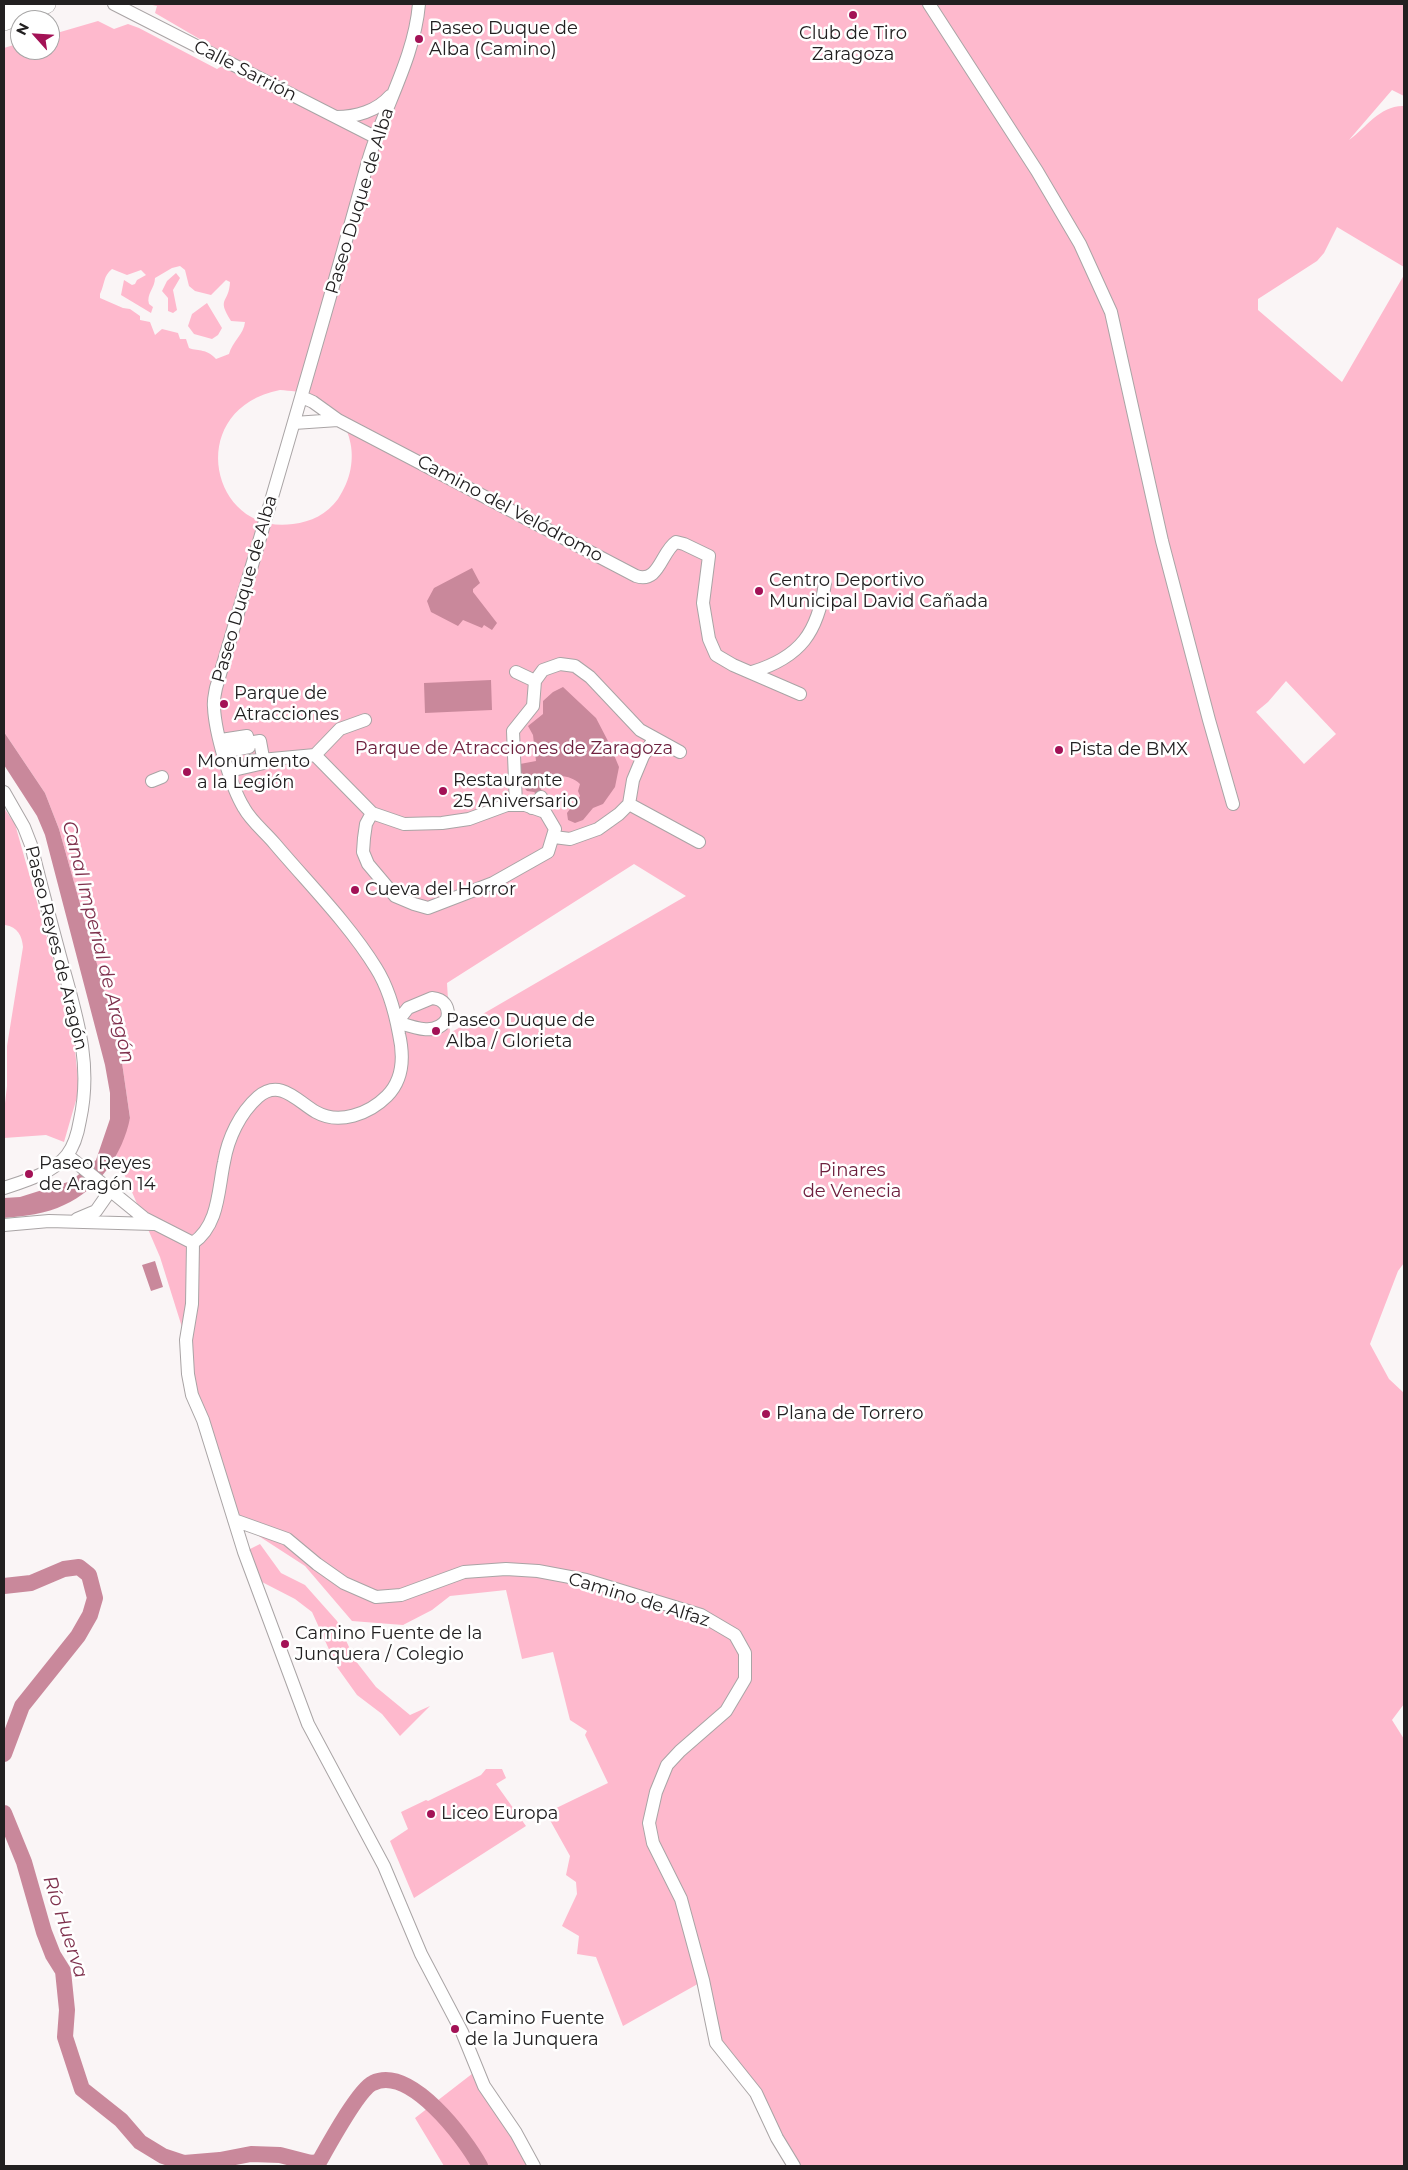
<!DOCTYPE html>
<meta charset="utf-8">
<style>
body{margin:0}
#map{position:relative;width:1408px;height:2170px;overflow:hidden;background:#faf5f6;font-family:Montserrat,sans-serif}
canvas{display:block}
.frame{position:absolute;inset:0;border:5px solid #222021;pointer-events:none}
.north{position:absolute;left:10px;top:10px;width:50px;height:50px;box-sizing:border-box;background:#fff;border:1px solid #a7a6a6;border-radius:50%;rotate:296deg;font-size:14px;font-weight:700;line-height:20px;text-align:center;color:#222021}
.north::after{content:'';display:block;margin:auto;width:18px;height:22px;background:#a31256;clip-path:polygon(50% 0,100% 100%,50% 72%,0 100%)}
</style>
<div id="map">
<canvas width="1408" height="2170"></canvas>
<div class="frame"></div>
<div class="north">N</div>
</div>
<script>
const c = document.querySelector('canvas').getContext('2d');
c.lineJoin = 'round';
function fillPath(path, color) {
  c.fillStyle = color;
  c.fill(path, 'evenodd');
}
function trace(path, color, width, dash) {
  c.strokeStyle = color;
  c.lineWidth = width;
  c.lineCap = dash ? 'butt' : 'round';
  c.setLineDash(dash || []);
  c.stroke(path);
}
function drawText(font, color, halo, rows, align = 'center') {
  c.font = font + ' Montserrat,sans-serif';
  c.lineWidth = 5;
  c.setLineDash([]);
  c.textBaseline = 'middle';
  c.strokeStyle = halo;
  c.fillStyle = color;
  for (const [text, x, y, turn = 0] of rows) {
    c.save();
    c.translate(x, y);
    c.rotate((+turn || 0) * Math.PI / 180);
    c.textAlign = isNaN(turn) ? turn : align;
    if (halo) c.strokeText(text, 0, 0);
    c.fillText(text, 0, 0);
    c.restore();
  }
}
const green = new Path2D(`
 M148,4H1404V96L1392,90L1349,140C1366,128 1380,105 1404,106V267L1337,227L1324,253L1317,261L1258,299V310L1342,382L1404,275V1263L1398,1271L1370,1344L1389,1379L1404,1393V1704L1392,1720L1404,1739V2166H794L768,2116L716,2043L703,1981L623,2026L596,1957L577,1954L579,1936L562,1926L577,1894L576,1882L566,1875L570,1856L546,1813L608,1783L585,1735L587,1731L570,1720L553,1652L522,1659L506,1590L450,1596L432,1610L403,1625L352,1621L305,1566L234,1520L203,1420L186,1340L160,1257L116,1155L130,1118L119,1042L59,829L45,793L4,732V48L20,43V50H50V35L98,21L114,29L128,24L139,28L217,69L227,63V55L155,13L157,6ZM180,266L185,270L189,286L195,291L211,295L226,280L230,282C229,304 216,297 231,321L245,322C244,334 232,342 229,354L216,359C206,348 200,352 189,348L186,339H180L178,333L162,329L155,335L150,322L140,320V316L130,309L123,308L100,298V294C105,284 103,276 112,269L127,275L141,270L146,275L137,280L135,284L132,285L124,280L121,295L151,313L153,307L149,304C146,294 155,288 155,278L172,268ZM280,390C290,391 302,391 310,395C353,414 364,461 338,499C327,514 311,522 293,524C210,536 183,409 280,390ZM1286,681L1336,734L1304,764L1256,712L1268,702ZM634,864L686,896L450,1033L447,983Z
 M176,273L180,278L173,290L177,310L173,313L168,311V298L162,291L167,281Z
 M207,303L222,328L218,335L212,339L194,334L188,326L192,314Z
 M4,808L15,824L73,1030L79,1090L64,1142L46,1135L4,1138V1112L7,1086V1046L23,947C22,936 18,927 5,925L4,914Z
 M260,1544L281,1573L305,1585L337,1621L355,1660L376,1687L410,1715L430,1706L400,1736L382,1714L357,1695L337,1667L312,1612L295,1599L262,1582L244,1552Z
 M486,1769H502L506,1778L496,1784L526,1826L414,1898L390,1841L408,1829L401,1812L426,1800L428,1801L481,1775Z
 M477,2070L534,2166H444L415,2118Z`);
const water = new Path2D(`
 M472,568L480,583L473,589V592L497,623L492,630L484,625L482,628L463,620L458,626L431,612L427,601L434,588Z
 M491,680L492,710L425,713L424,683Z
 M563,687L596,718L609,743L619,767L615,787L603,804L593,808L583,820L575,823L568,820L567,813L580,796L578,791L580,784C569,774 554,774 543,783L541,790L551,798L548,803L534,792L527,791L521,784L520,764L536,761L533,735L528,726L543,714V701L553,692Z
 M4,732L45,793L59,829L119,1042L130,1118C123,1154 98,1190 64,1205C47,1214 23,1216 4,1218V1198L20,1197L71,1181L96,1160L110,1119V1093L105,1065L45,835L37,816L4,765Z
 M155,1261L163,1287L151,1291L142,1265Z`);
const river = new Path2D(`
 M4,1586L31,1583L64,1569L79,1567L89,1575L95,1598L90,1615L78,1636L22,1706L4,1754
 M4,1813L24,1862L44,1932L53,1955L63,1971L67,2010L65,2037L82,2089L121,2120L140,2142L163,2156L184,2163L220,2160L251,2154L280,2155L311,2163L319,2162C328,2146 359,2089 373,2083C410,2065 465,2138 480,2166`);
const minor = new Path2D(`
 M114,4L375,137
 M929,4L1037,171L1080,244L1111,312L1162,541L1209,720L1233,804
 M336,117C356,117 377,111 390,96
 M302,397L313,402L338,420L636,576C659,584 661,552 676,542L684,544L709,556L703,603L709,639L716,655L733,665L800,694
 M294,423L338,420
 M516,672L535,681
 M752,672C801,657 818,632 825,583
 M221,740L247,736L249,746
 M224,752L249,747
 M315,755L340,729L365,720
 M250,761L315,755L372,813L404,824L442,823L469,819L507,805H525L545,812L555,829L548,852L493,883L428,908L414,904L395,896L368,864L363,852L364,838L366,824L372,813
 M229,771L264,763L260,741L248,743
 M152,781L162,777
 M4,792L24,827L31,845C40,882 50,919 60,956C75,1012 93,1061 80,1120C78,1132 75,1145 67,1155C53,1173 25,1181 4,1188
 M629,804L699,842
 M516,805L513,731L533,706L535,681L543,670L560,664L575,666L590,677L640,730L680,752
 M532,808L541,797
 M554,837L570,839L598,829L619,814L629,804L633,780L643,756L654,739
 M432,998C444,999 450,1007 447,1019C436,1037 412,1027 397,1022L408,1008Z
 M67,1155L144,1218L193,1243
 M77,1219L96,1211L110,1191
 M4,1225L49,1221L153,1224
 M193,1243C219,1225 218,1190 224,1162C228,1138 240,1113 258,1097C280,1078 297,1101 316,1112C339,1125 369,1114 387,1096C404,1079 404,1056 399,1034C395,1012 388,987 376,968C349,924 308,883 275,844C265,832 251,821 244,808C231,787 215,733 214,707C213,701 215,694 216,688C267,514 319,340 367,165C382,110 414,61 419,4
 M193,1243L192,1304L186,1340L188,1374L192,1395L203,1420L244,1552L308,1724L384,1866L421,1954L462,2032L484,2086L516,2133L534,2166
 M234,1520L287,1539L317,1564L344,1583L376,1597L401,1595L464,1572L506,1569L538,1571L586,1580L701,1615L735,1635L745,1653V1679L726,1711L680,1751L667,1765L656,1792L649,1823L653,1843L681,1899L703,1980L716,2043L756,2093L777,2138L794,2166`);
const highway = new Path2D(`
 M4,6L10,4
 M4,21L46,4`);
const markers = [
 [853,15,5,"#a31256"],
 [419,39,5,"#a31256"],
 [759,591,5,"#a31256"],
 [224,704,5,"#a31256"],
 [1059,750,5,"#a31256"],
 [187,772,5,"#a31256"],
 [443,791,5,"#a31256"],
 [355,890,5,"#a31256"],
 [436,1031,5,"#a31256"],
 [29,1174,5,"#a31256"],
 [766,1414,5,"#a31256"],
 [285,1644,5,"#a31256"],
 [431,1814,5,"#a31256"],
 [455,2029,5,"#a31256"]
];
const poiNames = [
 ["Paseo Duque de",429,29],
 ["Alba (Camino)",429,50],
 ["Club de Tiro",853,34,"center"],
 ["Zaragoza",853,55,"center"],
 ["Centro Deportivo",769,581],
 ["Municipal David Cañada",769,602],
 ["Parque de",234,694],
 ["Atracciones",234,715],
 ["Pista de BMX",1069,750],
 ["Monumento",197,762],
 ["a la Legión",197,783],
 ["Restaurante",453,781],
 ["25 Aniversario",453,802],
 ["Cueva del Horror",365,890],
 ["Paseo Duque de",446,1021],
 ["Alba / Glorieta",446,1042],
 ["Paseo Reyes",39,1164],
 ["de Aragón 14",39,1185],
 ["Plana de Torrero",776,1414],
 ["Camino Fuente de la",295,1634],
 ["Junquera / Colegio",295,1655],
 ["Liceo Europa",441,1814],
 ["Camino Fuente",465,2019],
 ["de la Junquera",465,2040]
];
const streetNames = [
 ["Calle Sarrión",245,71,27],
 ["Paseo Duque de Alba",360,201,-73],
 ["Camino del Velódromo",510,509,28],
 ["Paseo Duque de Alba",245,589,-74],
 ["Paseo Reyes de Aragón",56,948,76],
 ["Camino de Alfaz",639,1600,17]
];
const parkNames = [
 ["Parque de Atracciones de Zaragoza",514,749],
 ["Pinares",852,1171],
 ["de Venecia",852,1192]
];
const waterNames = [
 ["Canal Imperial de Aragón",98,942,76],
 ["Río Huerva",65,1927,72]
];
fillPath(green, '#feb9cd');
fillPath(water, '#c9889b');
trace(river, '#c9889b', 16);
trace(minor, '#a9a4a5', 14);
trace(highway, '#a9a4a5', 20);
trace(minor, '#fff', 12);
trace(highway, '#fff', 19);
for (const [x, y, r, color] of markers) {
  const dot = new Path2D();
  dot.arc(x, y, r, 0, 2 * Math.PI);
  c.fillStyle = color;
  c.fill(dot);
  trace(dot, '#fff', 2);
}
drawText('18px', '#222021', '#fff', poiNames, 'left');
drawText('18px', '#222021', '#fff', streetNames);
drawText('18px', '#6e213f', '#fff', parkNames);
drawText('italic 19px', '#7f314d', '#fff', waterNames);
</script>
